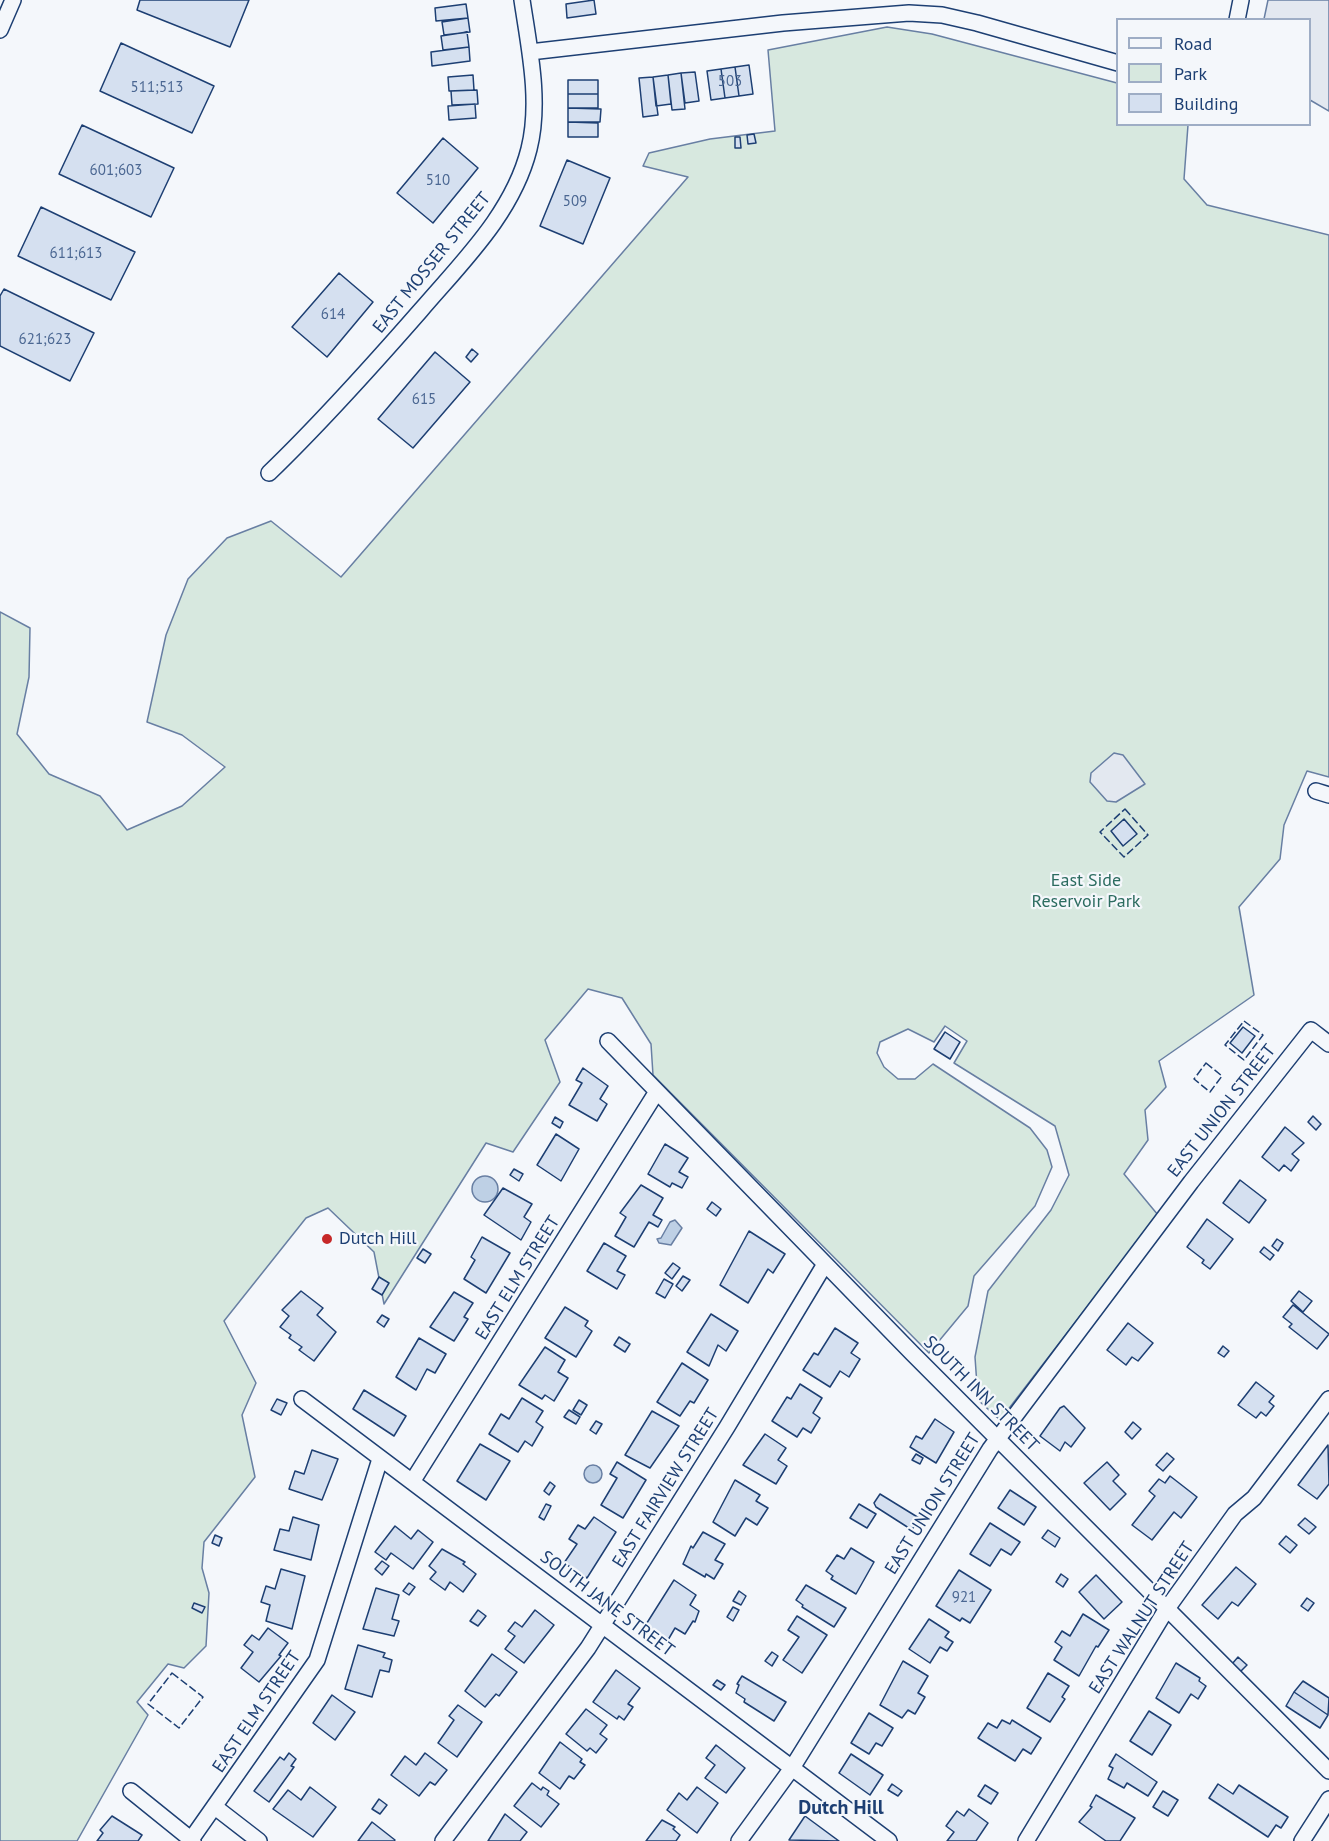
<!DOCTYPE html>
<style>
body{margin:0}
#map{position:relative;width:1329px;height:1841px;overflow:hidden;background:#f4f7fb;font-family:"PT Sans",sans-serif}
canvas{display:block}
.legend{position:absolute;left:1116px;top:18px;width:195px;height:108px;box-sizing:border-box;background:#f4f7fb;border:2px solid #9eadc5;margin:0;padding:8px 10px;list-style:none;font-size:18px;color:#1d3f73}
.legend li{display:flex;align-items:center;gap:12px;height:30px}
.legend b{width:30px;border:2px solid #9eadc5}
</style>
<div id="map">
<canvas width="1329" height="1841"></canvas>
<ul class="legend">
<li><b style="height:8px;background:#f4f7fb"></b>Road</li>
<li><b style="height:16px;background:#d7e8df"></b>Park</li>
<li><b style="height:16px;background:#d5e0f0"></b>Building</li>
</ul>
</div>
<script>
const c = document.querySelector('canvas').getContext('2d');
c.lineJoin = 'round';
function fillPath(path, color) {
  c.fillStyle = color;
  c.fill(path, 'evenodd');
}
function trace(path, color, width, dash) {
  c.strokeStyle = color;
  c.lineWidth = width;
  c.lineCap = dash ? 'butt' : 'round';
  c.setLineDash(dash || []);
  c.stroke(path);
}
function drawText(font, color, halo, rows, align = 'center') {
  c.font = font + ' "PT Sans",sans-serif';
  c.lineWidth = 4.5;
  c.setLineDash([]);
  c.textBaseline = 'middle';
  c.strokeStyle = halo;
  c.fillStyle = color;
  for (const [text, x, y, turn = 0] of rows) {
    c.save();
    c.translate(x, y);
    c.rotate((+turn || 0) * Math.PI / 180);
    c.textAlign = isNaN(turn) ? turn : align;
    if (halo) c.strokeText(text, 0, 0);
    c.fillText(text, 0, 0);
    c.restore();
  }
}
const green = new Path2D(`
 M887,27L932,34L1117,83L1118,124L1188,125L1184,179L1207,205L1329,235V777L1307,771L1284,825L1280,859L1239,907L1254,995L1159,1061L1166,1087L1145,1110L1148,1140L1124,1174L1158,1215L1000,1420L978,1400L975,1357L988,1291L1051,1210L1069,1175L1055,1126L954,1063L967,1041L945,1026L934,1042L908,1029L880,1042L877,1053L884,1067L898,1079H915L933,1064L1030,1128L1047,1150L1052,1167L1035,1206L974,1276L968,1306L929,1353L653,1075L651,1044L622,998L588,989L545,1040L560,1082L513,1152L486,1143L384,1304L374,1252L328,1208L306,1218L224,1321L256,1383L242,1415L255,1477L204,1542L202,1568L209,1593L206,1646L184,1668L168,1664L137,1702L148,1715L77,1841H0V612L30,628L29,677L17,734L49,774L100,796L127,830L182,806L225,767L182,735L147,722L166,635L188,579L227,538L271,521L341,577L688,177L643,166L649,153L710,139L775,131L768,50Z`);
const parking = new Path2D(`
 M1268,0H1329V111L1310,100V20L1264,19Z
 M1114,753L1123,755L1145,784L1116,802L1107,801L1090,782L1091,773Z`);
const water = new Path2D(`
 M472 1189a13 13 0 1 1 26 0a13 13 0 1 1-26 0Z
 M675,1220L682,1228L671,1245L659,1243L657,1239L661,1238L670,1222Z
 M584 1474a9 9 0 1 1 18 0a9 9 0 1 1-18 0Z`);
const building = new Path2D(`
 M140,0H249L230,47L137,10Z
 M594,0L596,14L567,18L566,4Z
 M466,4L468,18L436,21L435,8Z
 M468,18L470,32L444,35L442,22Z
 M467,32L469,47L443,50L441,36Z
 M121,43L214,86L192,133L100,91Z
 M469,47L470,61L432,66L431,52Z
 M749,65L753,94L739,96L735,67Z
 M735,67L739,96L725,98L721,69Z
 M721,69L725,98L711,100L707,71Z
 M695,72L699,101L685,103L681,73Z
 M681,73L685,109L672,110L668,75Z
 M473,75L474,90L449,91L448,77Z
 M668,75L671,104L656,106L653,77Z
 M653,77L658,115L643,117L639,78Z
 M568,80H598V94H568Z
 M477,90L478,104L452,105L451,91Z
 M568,94H598V108H568Z
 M475,104L476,118L449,120L448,106Z
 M568,108L601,109L600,122H568Z
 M568,122L598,123V137H568Z
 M82,125L174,168L151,217L59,174Z
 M754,134L756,143L748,144L747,135Z
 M735,137H740L741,148H735Z
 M443,138L478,168L433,223L397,193Z
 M567,160L610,178L583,244L540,226Z
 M41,207L135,252L111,300L18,256Z
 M339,273L373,302L327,357L292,327Z
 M4,289L94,333L70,381L0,346V296Z
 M472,349L478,354L471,362L466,357Z
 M435,352L470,382L413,448L378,419Z
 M1124,819L1137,834L1123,846L1111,831Z
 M1243,1027L1255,1036L1242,1053L1230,1043Z
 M945,1032L960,1042L950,1059L934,1049Z
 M583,1068L608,1086L600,1099L607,1104L597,1121L569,1105L582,1083L576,1080Z
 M1313,1116L1321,1124L1316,1130L1308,1122Z
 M555,1117L563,1122L560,1128L552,1123Z
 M1285,1127L1304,1143L1292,1154L1299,1160L1291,1171L1284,1165L1279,1171L1262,1157Z
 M556,1134L579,1149L561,1181L537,1165Z
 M665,1144L688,1158L679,1172L688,1177L682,1188L672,1183L670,1187L648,1174Z
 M514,1169L523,1174L519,1181L510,1175Z
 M1240,1180L1266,1200L1249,1223L1223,1203Z
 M641,1185L663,1198L653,1215L662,1220L658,1227L649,1222L634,1247L615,1236L626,1217L620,1213Z
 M503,1188L532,1204L524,1217L531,1222L521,1240L484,1215Z
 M712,1202L721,1209L716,1216L707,1209Z
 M1207,1219L1233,1239L1210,1269L1202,1263L1204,1260L1187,1247Z
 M749,1231L785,1254L773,1273L768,1269L748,1303L720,1285Z
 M482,1237L510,1253L486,1293L464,1279L475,1260L471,1257Z
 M1277,1239L1283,1243L1278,1251L1272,1246Z
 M604,1243L626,1256L617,1271L625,1275L617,1289L587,1271Z
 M1264,1247L1274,1255L1270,1260L1260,1252Z
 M423,1249L431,1254L425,1263L417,1258Z
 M673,1263L680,1268L672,1279L665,1273Z
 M683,1276L690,1280L682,1291L676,1286Z
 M379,1277L389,1283L382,1295L372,1289Z
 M664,1279L673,1284L665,1298L656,1293Z
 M301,1291L323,1308L317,1315L336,1332L314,1361L299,1350L302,1347L289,1338L291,1335L280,1327L289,1316L282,1310Z
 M1299,1291L1312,1301L1303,1312L1291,1301Z
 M454,1292L473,1303L464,1317L468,1319L454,1341L430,1327Z
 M1293,1305L1329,1334L1317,1349L1289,1327L1292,1324L1283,1317Z
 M565,1307L588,1321L585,1326L592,1331L576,1357L545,1338Z
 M711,1314L738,1331L726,1351L718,1345L709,1366L687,1352Z
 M382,1315L389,1319L384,1327L377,1322Z
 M1128,1323L1153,1343L1138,1361L1132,1357L1126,1365L1107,1350Z
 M835,1328L858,1343L851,1353L860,1359L849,1377L840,1371L830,1387L803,1370L814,1353L818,1355Z
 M619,1337L630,1344L625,1352L614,1345Z
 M419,1338L446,1354L435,1373L427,1369L416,1390L396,1377Z
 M1223,1346L1229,1351L1224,1357L1218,1353Z
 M545,1347L565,1360L558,1372L568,1378L554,1401L545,1395L542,1399L519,1385Z
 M682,1363L708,1380L694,1403L690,1401L680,1416L657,1402Z
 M1256,1382L1274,1396L1269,1402L1274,1406L1266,1416L1261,1412L1256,1418L1238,1405Z
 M800,1384L822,1398L813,1413L820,1418L811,1433L803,1428L797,1437L772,1421L787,1397L791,1399Z
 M364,1390L406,1416L394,1436L353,1409Z
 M522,1398L543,1411L536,1422L543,1427L532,1446L525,1441L518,1452L489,1434L501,1414L509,1419Z
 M277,1399L287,1403L281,1415L271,1410Z
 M579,1400L587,1405L581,1415L573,1410Z
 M1064,1406L1085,1428L1071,1447L1065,1442L1060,1451L1040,1436L1060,1408Z
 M569,1410L580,1417L576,1424L564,1417Z
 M652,1411L679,1426L650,1468L625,1455Z
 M935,1419L954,1432L936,1463L910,1447L916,1436L922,1439Z
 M596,1421L602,1424L596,1434L590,1430Z
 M1133,1422L1141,1429L1132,1439L1125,1432Z
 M765,1434L786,1448L778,1460L787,1466L776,1484L743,1465Z
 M480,1444L510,1461L486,1500L457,1481Z
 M1328,1445L1329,1484L1317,1499L1298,1485Z
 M312,1450L338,1459L322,1500L289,1489L295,1471L304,1474Z
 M1167,1453L1174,1459L1163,1471L1156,1465Z
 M916,1454L923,1458L920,1464L912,1460Z
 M617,1462L646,1480L623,1518L601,1505L617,1478L610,1474Z
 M1107,1462L1119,1475L1113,1481L1126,1494L1110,1510L1084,1483Z
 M1170,1476L1197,1497L1181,1518L1174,1512L1152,1540L1132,1525L1155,1496L1149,1491L1159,1479L1165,1483Z
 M735,1480L760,1495L756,1501L768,1508L757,1525L746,1518L735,1536L713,1522Z
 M550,1482L555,1486L549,1495L544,1491Z
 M1010,1490L1036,1507L1024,1525L998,1508Z
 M880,1494L919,1518L912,1530L876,1507L874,1503Z
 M546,1504L551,1506L544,1520L539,1517Z
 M859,1504L876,1514L867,1528L850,1518Z
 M293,1517L319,1525L311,1560L274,1550L280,1529L289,1531Z
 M594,1517L616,1532L587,1578L564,1563L577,1544L569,1539L578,1525L585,1529Z
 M1305,1518L1316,1527L1309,1534L1298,1525Z
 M990,1523L1020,1542L1011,1555L1001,1549L990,1566L970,1554Z
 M395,1526L411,1539L418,1530L433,1542L413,1569L391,1553L386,1560L375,1552Z
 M1048,1530L1060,1538L1055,1547L1042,1538Z
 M703,1532L725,1544L715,1560L723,1564L714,1579L706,1574L705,1577L683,1564L691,1546L693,1548Z
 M215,1535L222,1538L219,1546L212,1543Z
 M1286,1536L1297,1545L1290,1553L1279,1544Z
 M851,1548L874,1562L856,1594L831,1579L833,1576L826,1571L837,1555L844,1559Z
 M442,1549L465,1562L463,1564L476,1574L463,1592L450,1582L445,1590L430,1579L436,1572L429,1566Z
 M382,1561L389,1566L382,1575L375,1569Z
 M1236,1567L1256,1584L1238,1606L1232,1602L1218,1619L1202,1605Z
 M281,1569L305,1576L292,1629L266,1621L270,1605L261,1602L266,1586L275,1589Z
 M959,1570L991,1590L970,1623L962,1618L960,1621L936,1606Z
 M1061,1574L1068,1579L1063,1587L1056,1582Z
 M1096,1575L1122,1602L1104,1619L1079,1592Z
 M674,1580L696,1595L690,1605L699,1611L695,1622L693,1621L685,1634L675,1628L668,1640L645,1626Z
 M409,1583L415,1587L409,1595L403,1591Z
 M806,1585L846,1608L834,1627L802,1607L803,1605L796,1600Z
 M376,1588L399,1595L392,1619L399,1621L394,1636L363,1629Z
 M739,1591L746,1596L741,1605L733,1601Z
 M1307,1598L1314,1603L1308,1611L1301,1606Z
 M194,1603L205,1607L202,1613L192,1608Z
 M733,1607L739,1610L733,1621L727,1617Z
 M478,1610L486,1616L478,1626L470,1621Z
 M535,1610L554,1625L524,1663L505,1649L515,1636L508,1631L515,1622L522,1627Z
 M1083,1614L1109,1630L1098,1647L1096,1646L1079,1676L1054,1660L1062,1647L1055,1642L1062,1631L1070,1636Z
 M797,1616L827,1635L802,1673L783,1660L799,1637L788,1630Z
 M929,1619L949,1632L945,1637L953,1642L947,1651L940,1647L930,1663L909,1649Z
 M268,1628L288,1643L279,1655L281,1656L259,1682L241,1668L253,1652L244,1645L252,1635L259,1640Z
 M358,1645L385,1653L383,1657L392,1660L389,1672L380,1670L372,1697L345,1689Z
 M772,1652L778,1656L772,1666L765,1661Z
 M492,1654L517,1672L499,1696L496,1694L485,1707L465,1691Z
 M1238,1657L1247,1665L1240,1672L1232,1664Z
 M903,1661L928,1676L918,1693L925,1697L915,1714L908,1710L902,1718L880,1705Z
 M1176,1663L1200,1678L1199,1681L1206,1686L1198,1699L1191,1694L1179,1713L1156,1698Z
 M616,1670L640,1688L628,1704L633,1707L624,1720L619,1716L617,1719L593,1702Z
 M1048,1673L1069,1686L1062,1697L1065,1699L1050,1722L1027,1708Z
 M742,1676L786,1702L774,1721L744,1702L745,1699L736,1693L739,1685L737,1684Z
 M717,1680L725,1685L721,1690L713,1685Z
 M1303,1681L1329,1698L1328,1715L1294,1692Z
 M1294,1692L1328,1715L1320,1728L1286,1706Z
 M332,1695L355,1712L335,1740L313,1723Z
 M458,1705L482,1722L457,1757L438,1743L454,1720L449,1716Z
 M586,1709L607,1725L600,1734L607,1739L596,1753L590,1748L587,1751L566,1734Z
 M1149,1711L1171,1725L1152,1755L1130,1741Z
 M869,1713L893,1728L882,1746L876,1743L869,1754L851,1743Z
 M1002,1720L1010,1724L1012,1720L1041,1738L1031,1754L1023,1749L1015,1761L978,1738L988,1723L997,1728Z
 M560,1742L582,1759L580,1762L585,1765L574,1779L569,1776L560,1789L539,1773Z
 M716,1745L745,1768L726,1793L705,1778L715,1765L706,1758Z
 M289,1753L296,1759L291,1766L294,1767L269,1802L254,1791L280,1757L284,1760Z
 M425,1753L447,1770L435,1785L430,1782L419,1796L391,1775L405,1756L416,1765Z
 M851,1754L883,1775L870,1795L839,1773Z
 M1116,1754L1157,1782L1148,1796L1127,1783L1124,1788L1108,1779L1113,1768L1109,1766Z
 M532,1783L541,1790L543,1787L549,1791L547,1795L559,1804L541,1827L514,1806Z
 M892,1784L902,1791L898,1796L888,1790Z
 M1218,1784L1233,1794L1239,1785L1288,1817L1281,1828L1276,1825L1268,1837L1209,1798Z
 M985,1785L998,1793L991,1804L978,1796Z
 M310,1787L336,1807L313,1837L273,1809L288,1790L301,1800Z
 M697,1787L718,1803L697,1833L667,1810L679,1793L687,1800Z
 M1163,1791L1178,1800L1168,1816L1153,1807Z
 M1096,1795L1135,1818L1120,1841H1106L1079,1822L1092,1807L1090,1806Z
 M379,1799L387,1805L380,1814L372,1809Z
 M969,1809L988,1823L976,1841H947L954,1832L946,1826L957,1811L964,1816Z
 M505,1814L527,1832L520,1841H488Z
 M112,1816L142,1835L138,1841H97L103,1833L100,1830Z
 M805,1816L839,1841L789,1840Z
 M662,1820L675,1827L673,1829L680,1835L676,1841H646Z
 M372,1822L395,1840L394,1841H358Z`);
const street = new Path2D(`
 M1237,20L1241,0
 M0,30L13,0
 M530,52L783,23L909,13L942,15L977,23L1118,63
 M269,473C323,421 372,366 421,310C463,261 513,213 529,149C541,102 529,47 522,0
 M1316,791L1329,795
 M608,1041L912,1353L1329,1771
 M302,1399L889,1841
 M412,1482L656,1093
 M131,1791L193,1841
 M215,1807L259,1841
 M190,1841L317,1660L380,1459
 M443,1841L588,1648L727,1427L825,1264
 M739,1841L792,1768L990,1449L1191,1182L1311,1030L1329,1044
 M1026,1841L1166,1610L1235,1514L1254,1498L1329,1399
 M1302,1841L1329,1799`);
const fence = new Path2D(`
 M1125,809L1148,835L1124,857L1100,832Z
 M1244,1021L1263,1035L1244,1060L1225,1045Z
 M1206,1063L1222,1076L1210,1092L1194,1079Z
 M172,1673L203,1697L179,1728L148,1704Z`);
const markers = [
 [327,1239,6,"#c62828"]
];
const numberNames = [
 ["503",730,82],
 ["511;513",157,88],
 ["601;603",116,171],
 ["510",438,181],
 ["509",575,202],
 ["611;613",76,254],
 ["614",333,315],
 ["621;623",45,340],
 ["615",424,400],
 ["921",964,1598]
];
const streetNames = [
 ["EAST MOSSER STREET",432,263,-51],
 ["EAST UNION STREET",1222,1111,-52],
 ["EAST ELM STREET",518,1278,-58],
 ["SOUTH INN STREET",981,1394,45],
 ["EAST FAIRVIEW STREET",666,1488,-58],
 ["EAST UNION STREET",933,1504,-58],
 ["SOUTH JANE STREET",607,1604,37],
 ["EAST WALNUT STREET",1142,1618,-57],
 ["EAST ELM STREET",257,1712,-56]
];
const parkNames = [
 ["East Side",1086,881],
 ["Reservoir Park",1086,902]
];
const poiNames = [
 ["Dutch Hill",339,1239]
];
const neighbourhoodNames = [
 ["Dutch Hill",841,1808]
];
fillPath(green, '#d7e8df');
trace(green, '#687fa3', 1.5);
fillPath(parking, '#e3e8f0');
trace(parking, '#687fa3', 1.5);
fillPath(water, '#bed0e5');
trace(water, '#687fa3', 1.5);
fillPath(building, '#d5e0f0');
trace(building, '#1d3f73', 1.5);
trace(street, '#1d3f73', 18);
trace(street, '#f4f7fb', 15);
trace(fence, '#1d3f73', 1.5, [8, 3]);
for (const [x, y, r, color] of markers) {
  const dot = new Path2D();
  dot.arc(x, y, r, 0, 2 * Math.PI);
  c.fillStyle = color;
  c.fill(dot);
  trace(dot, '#f4f7fb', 2);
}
drawText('15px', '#4b6792', null, numberNames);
drawText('18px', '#1d3f73', '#f4f7fb', streetNames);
drawText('18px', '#2c6c60', '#f4f7fb', parkNames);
drawText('18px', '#1d3f73', '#f4f7fb', poiNames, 'left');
drawText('bold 20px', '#1d3f73', '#f4f7fb', neighbourhoodNames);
</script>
